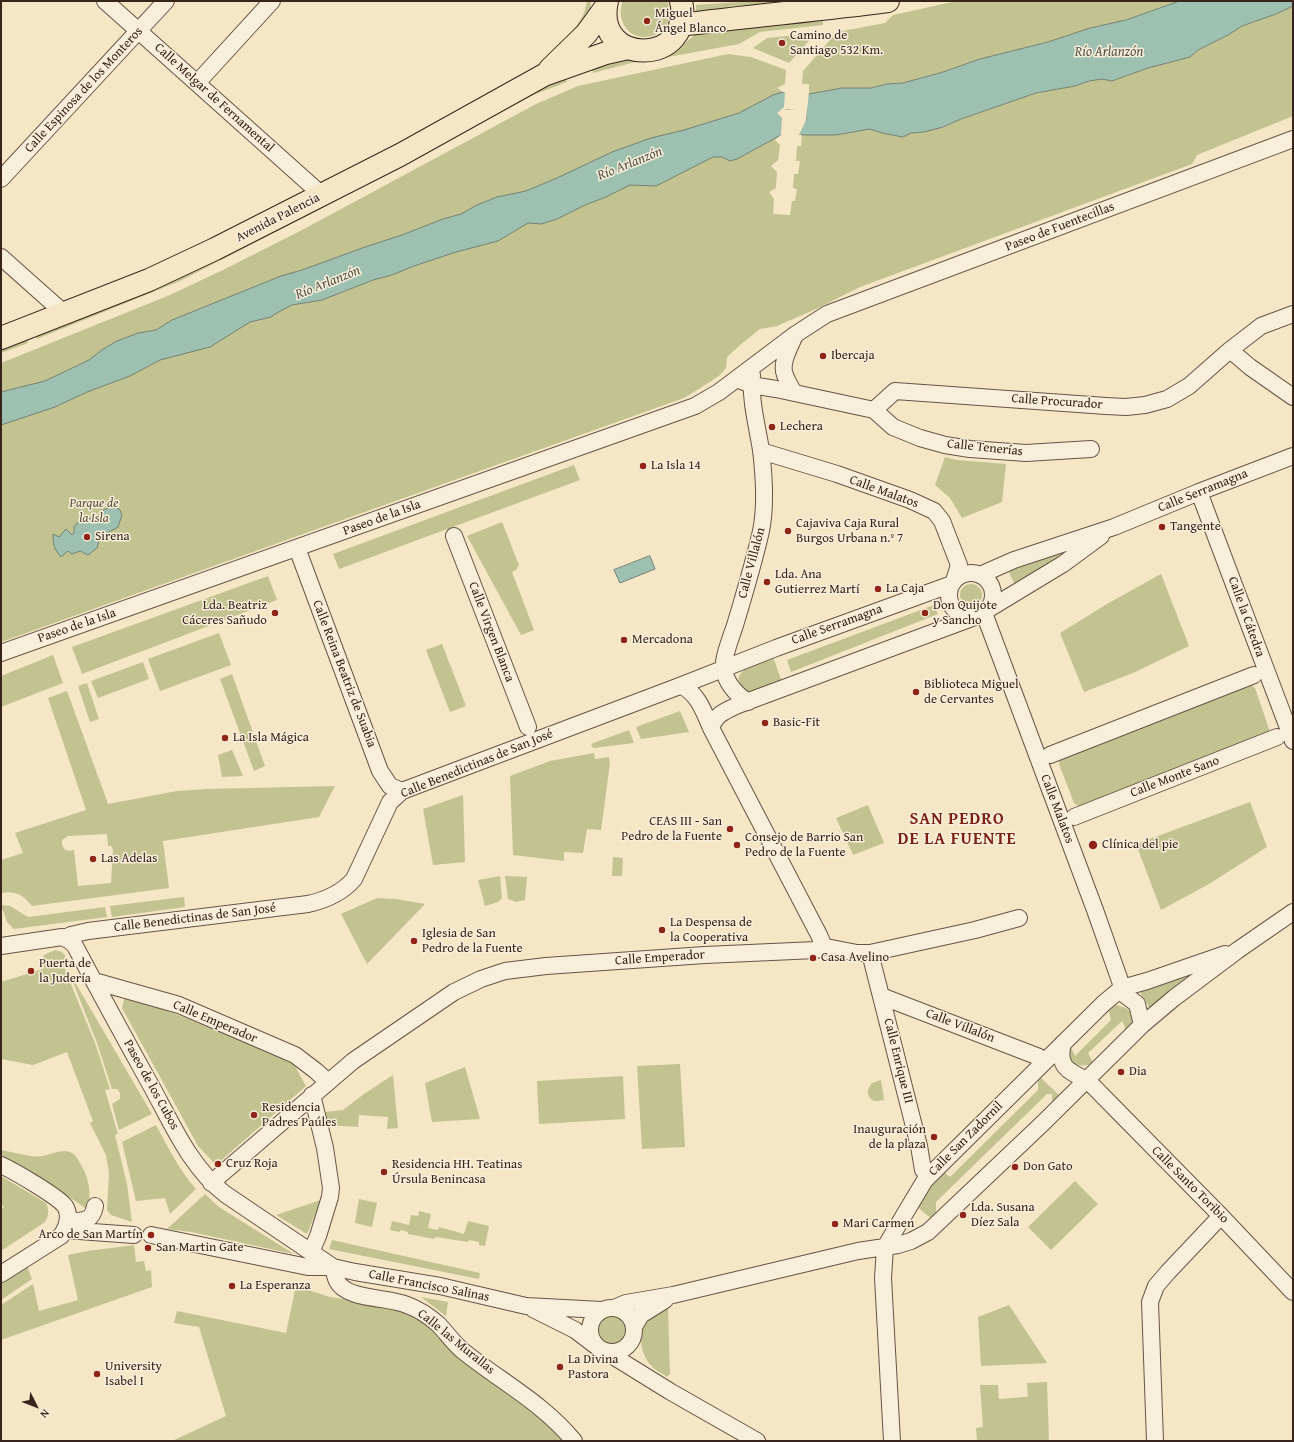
<!DOCTYPE html>
<meta charset="utf-8">
<style>
body{margin:0}
#map{position:relative;width:1294px;height:1442px;overflow:hidden;background:#f5e6c6;font-family:"Gentium Book Plus",serif}
canvas{display:block}
.frame{position:absolute;inset:0;border:2px solid #38241b;pointer-events:none}
.north{position:absolute;left:16px;top:1386px;width:40px;height:40px;-webkit-text-stroke:3px #f8efda;paint-order:stroke;rotate:132deg;font-size:11px;font-weight:700;line-height:16px;text-align:center;color:#38241b}
.north::after{content:'';display:block;margin:auto;width:14px;height:18px;background:#38241b;clip-path:polygon(50% 0,100% 100%,50% 72%,0 100%)}
</style>
<div id="map">
<canvas width="1294" height="1442"></canvas>
<div class="frame"></div>
<div class="north">N</div>
</div>
<script>
const c = document.querySelector('canvas').getContext('2d');
c.lineJoin = 'round';
function fillPath(path, color) {
  c.fillStyle = color;
  c.fill(path, 'evenodd');
}
function trace(path, color, width, dash) {
  c.strokeStyle = color;
  c.lineWidth = width;
  c.lineCap = dash ? 'butt' : 'round';
  c.setLineDash(dash || []);
  c.stroke(path);
}
function drawText(font, color, halo, rows, align = 'center') {
  c.font = font + ' "Gentium Book Plus",serif';
  c.lineWidth = 3;
  c.setLineDash([]);
  c.textBaseline = 'middle';
  c.strokeStyle = halo;
  c.fillStyle = color;
  for (const [text, x, y, turn = 0] of rows) {
    c.save();
    c.translate(x, y);
    c.rotate((+turn || 0) * Math.PI / 180);
    c.textAlign = isNaN(turn) ? turn : align;
    if (halo) c.strokeText(text, 0, 0);
    c.fillText(text, 0, 0);
    c.restore();
  }
}
const green = new Path2D(`
 M587,1H591L590,17L576,36L572,31C581,21 585,14 587,1Z
 M623,1H667C682,38 627,52 621,16C620,11 621,6 623,1Z
 M752,1H829L696,14V5Z
 M957,1H1180L1126,20L1090,28L1048,42L980,59L943,72L903,83L887,84L871,88H842L809,94V84H802L803,71L837,32L885,23L893,15Z
 M1293,6V116L1197,155L1192,164L860,287L816,309L777,326L760,329L740,345L727,357L726,368L720,375L710,382L684,398L1,642V363L170,295L225,269L304,229L536,104L578,86L728,54L751,57L786,70L785,84L777,88L785,93L778,113L781,135L775,140L780,145L778,160L771,166L777,172L776,188L769,192L774,199L773,214L790,215L792,201H795L797,189L793,188L794,174H798L800,161H796L797,146H801L802,135H836L870,129L882,133L903,137L911,133L924,132L943,127L961,119L1036,93L1075,86L1089,81L1102,79L1112,81L1148,68L1190,57L1198,50L1228,35L1242,26L1276,14Z
 M823,19V25L760,32L739,44L668,57L696,34L711,29Z
 M816,33L789,63L753,48L767,38Z
 M622,56L639,61L593,73L591,64Z
 M563,74L567,82L533,95L313,213L180,281L37,339L34,330Z
 M25,333L28,343L1,353V342Z
 M945,457L957,460L1006,464L1002,502L962,518L950,498L935,485Z
 M574,465L580,480L339,569L333,554Z
 M502,522L519,565L516,570L512,572L534,630L521,635L467,536Z
 M1061,552L1063,555L1016,587L1008,570Z
 M1161,574L1189,646L1133,673L1084,692L1060,633L1107,604Z
 M268,576L277,600L82,674L72,647Z
 M960 595a11 11 0 1 1 22 0a11 11 0 1 1-22 0Z
 M934,605L938,614L791,672L787,660Z
 M219,633L231,665L160,691L148,659Z
 M442,644L466,706L450,712L426,650Z
 M53,655L63,683L1,707V676Z
 M773,657L782,682L748,693C722,672 757,664 773,657Z
 M143,662L149,679L98,698L91,681Z
 M232,674L265,766L254,771L220,679Z
 M87,683L99,719L90,722L78,686Z
 M1249,683L1255,688L1270,732L1081,808L1074,803L1059,764L1060,757Z
 M67,691L108,804L177,791L207,789L335,786L319,817L163,841L169,888L32,906C23,895 16,890 1,893V860L23,853L15,833L86,810L48,698ZM107,834L108,846H111L113,850L111,883L78,886L74,850L70,851L65,850L62,845V840L68,836Z
 M680,711L689,732L641,739L636,727Z
 M629,730L634,743L593,748L591,744Z
 M232,750L243,776L222,777L218,755Z
 M594,753L595,759L609,757L610,763L601,830L587,829L583,853L564,852V861L513,855L510,776L550,761Z
 M463,795L465,862L433,865L423,809Z
 M1250,802L1267,847L1209,884L1161,910L1136,844Z
 M868,805L884,843L853,855L836,818Z
 M613,857L623,858L622,876H612Z
 M500,876L502,898L498,902L485,906L478,880Z
 M505,876L527,877L525,900L516,902L508,899Z
 M184,897L185,907L112,917L110,906Z
 M377,898L396,899L425,904L367,964L341,914Z
 M1,905L10,906L28,917L105,907L107,917L14,929L7,922Z
 M55,950L62,952L65,955L64,967L95,1043L110,1089L105,1090L118,1134L115,1135L127,1184L132,1222L111,1215L107,1210L109,1173L106,1155L90,1123L93,1121L67,1052L33,1065L1,1059V982L43,969L41,962L44,955Z
 M69,972L152,1114L119,1130L112,1104L120,1099V1093L117,1089H112L97,1043Z
 M1182,972L1186,976L1185,982L1151,1010L1138,989Z
 M125,995L158,1007L292,1061L306,1086L216,1165L198,1146L122,1008Z
 M1116,1005C1128,1008 1132,1010 1134,1023L1127,1032L1122,1021L1088,1053L1094,1064C1083,1066 1077,1067 1069,1060L1070,1045L1075,1056L1111,1020L1108,1008Z
 M680,1064L685,1147L642,1149L637,1066Z
 M465,1067L480,1119L432,1122L425,1083Z
 M393,1075L398,1128L387,1129L388,1117L359,1115L358,1127L327,1125L324,1112L343,1110L364,1094Z
 M1038,1075L1060,1096L1052,1104V1094H1047L936,1202V1218L933,1220L916,1206L928,1185L946,1166V1174L950,1177L1038,1090Z
 M623,1076L625,1119L539,1124L537,1081Z
 M881,1080L884,1100C874,1103 867,1100 868,1089L872,1083Z
 M156,1125C168,1147 179,1170 196,1189L170,1214L165,1198L136,1201L122,1142Z
 M1,1150C13,1152 32,1158 43,1156C52,1154 62,1149 70,1152C75,1154 78,1159 80,1163C90,1179 91,1193 88,1210L43,1179L1,1155Z
 M1,1176L46,1203C49,1210 49,1215 45,1222L1,1251V1209L4,1207L1,1203Z
 M1075,1181L1098,1204L1051,1250L1028,1227Z
 M205,1194L219,1207L294,1254L191,1232L167,1229Z
 M359,1199L377,1203L372,1227L355,1223Z
 M321,1200L307,1234L276,1215Z
 M419,1211L431,1214L428,1228L438,1230L439,1227L464,1234L468,1221L489,1226L485,1246L479,1245V1242L469,1240L468,1242L436,1237L434,1239L408,1234V1232L401,1230L399,1232L390,1230L392,1221L409,1225L411,1215L418,1216Z
 M332,1240L480,1273L479,1279L329,1249Z
 M134,1245L136,1262L144,1261L146,1271L151,1270L152,1287L1,1340V1305L33,1284L39,1311L78,1300L68,1255L88,1251Z
 M27,1266L32,1279L1,1300V1283Z
 M296,1286L330,1297L403,1308L427,1321L542,1414L567,1441H172L226,1416L199,1327L174,1323L177,1311L286,1333Z
 M421,1297L448,1302L446,1316Z
 M1009,1305L1047,1363H1048L981,1366L978,1317Z
 M663,1308H668L670,1374L667,1377C664,1374 660,1373 656,1370C639,1357 635,1330 652,1315C655,1312 659,1310 663,1308Z
 M596 1331a16 16 0 1 1 32 0a16 16 0 1 1-32 0Z
 M1047,1382L1049,1441H977L976,1428L983,1427L980,1385H998L999,1399L1025,1397H1028L1027,1383Z`);
const water = new Path2D(`
 M1180,1H1293V6L1276,14L1242,26L1228,35L1198,50L1190,57L1148,68L1112,81L1102,79L1089,81L1075,86L1036,93L961,119L943,127L924,132L911,133L903,137L882,133L870,129L836,135H781L737,159L730,161L722,157H713L656,186L630,185L606,197L585,205L557,219L541,224L528,223L498,241L456,252L414,266L392,275L373,280L322,300L292,305L275,314L271,317L250,322L210,347L160,360L130,376L87,392L55,407L1,425V392L45,381L89,360L103,349L117,341L138,333L156,330L172,320L281,276L302,270L365,247L402,235L443,219L461,214L477,205L497,197L526,191L557,178L612,152L651,138L684,130L739,113L773,95L783,92L808,96L809,94L842,88H871L887,84L903,83L943,72L980,59L1048,42L1090,28L1126,20ZM784,109H807L806,120L782,118L778,113Z
 M114,506L120,510L122,515L118,527L100,537L97,548L88,555L80,551L72,554L68,551L61,557C54,549 53,544 53,534L59,537L66,529L72,535L74,533V526L84,518L94,519L104,510Z
 M650,556L655,569L620,583L614,570Z`);
const pier = new Path2D(`
 M780,90L807,94L809,92L806,120L799,135H802L801,137H782L775,140L781,135L782,118L777,113L784,107L785,93ZM786,109L805,111L804,118L784,117L781,113Z`);
const minor = new Path2D(`
 M105,1L322,195
 M197,83L272,1
 M1,179L166,1
 M1,257L65,314
 M1230,350L1250,367L1293,397
 M737,379L751,385L776,389L874,410L893,427L920,438L945,445L970,449L1026,453L1091,449
 M794,393C791,387 787,381 785,375C780,363 790,347 795,335
 M874,410L895,391L1106,406L1126,407L1145,405L1167,399L1189,386L1230,350L1261,326L1293,314
 M761,451L837,474L910,500L934,511L942,521L959,565L954,581
 M1199,492L1293,741
 M454,536L528,727
 M297,548L380,771L390,786L402,791
 M949 595a22 22 0 1 1 44 0a22 22 0 1 1-44 0Z
 M980,575L1014,560L1114,527L1199,492L1293,456
 M987,610L1063,564L1101,536
 M984,613L1095,910L1125,995L1137,1004L1142,1025
 M1,653L695,406L719,392L796,334L827,314L1293,139
 M682,686C698,694 704,712 711,728
 M748,702C736,694 726,684 724,669C722,658 733,633 736,622C745,592 754,562 761,531C766,507 764,475 761,450C757,425 750,400 752,375
 M1050,755L1254,675
 M1074,817L1277,737
 M65,938L71,935L88,931L308,904C326,900 342,893 354,879L390,802L402,791L677,687L776,648L952,584
 M1,946L62,937L70,941L75,946C99,991 124,1037 149,1082C171,1121 189,1166 225,1194L333,1267
 M821,946L822,942L819,935L711,728C716,714 725,711 738,705L972,618
 M870,953L919,1146L923,1170
 M94,981L179,1005L295,1055L316,1071L328,1082
 M881,996L1039,1057
 M1063,1043C1057,1067 1068,1071 1087,1080L1221,1216L1293,1292
 M1,1165C14,1171 57,1196 65,1206C71,1216 67,1227 61,1236L1,1274
 M211,1183L353,1061L454,992L481,979L505,971L546,966L705,955L816,950L821,946L857,953H870L975,930L1019,918
 M68,1222C82,1220 92,1223 95,1206
 M65,1230L134,1235
 M151,1235L308,1267H333L355,1272L440,1286L526,1306L602,1310
 M311,1252L318,1236L330,1197L331,1188L325,1148L312,1095
 M333,1267C334,1271 335,1277 337,1281C346,1300 389,1297 407,1305C418,1309 429,1316 438,1324C447,1333 453,1343 463,1351C500,1381 543,1403 574,1441
 M590 1330a22 22 0 1 1 44 0a22 22 0 1 1-44 0Z
 M614,1308L626,1303L673,1295L858,1251L898,1245L911,1241L928,1232L1043,1123L1142,1025L1174,998L1238,950L1293,912
 M533,1309L575,1330L596,1346
 M634,1327L641,1315L665,1300
 M608,1353L671,1392L757,1441
 M892,1441L883,1278L885,1247L925,1180L1104,1003L1122,988L1147,981L1225,954
 M1155,1441L1150,1302L1156,1286L1168,1272L1221,1216`);
const highway = new Path2D(`
 M607,1C592,68 696,66 681,1
 M680,25C750,16 819,10 888,1
 M550,69L586,34L605,8
 M1,338L149,280L215,249L400,155L544,75L606,53L628,48`);
const markers = [
 [647,21,4,"#8f2418"],
 [782,43,4,"#8f2418"],
 [823,356,4,"#8f2418"],
 [772,427,4,"#8f2418"],
 [643,466,4,"#8f2418"],
 [1162,527,4,"#8f2418"],
 [788,531,4,"#8f2418"],
 [87,537,4,"#8f2418"],
 [767,582,4,"#8f2418"],
 [878,589,4,"#8f2418"],
 [275,613,4,"#8f2418"],
 [925,613,4,"#8f2418"],
 [624,640,4,"#8f2418"],
 [916,692,4,"#8f2418"],
 [765,723,4,"#8f2418"],
 [225,738,4,"#8f2418"],
 [730,829,4,"#8f2418"],
 [737,845,4,"#8f2418"],
 [1093,845,5,"#8f2418"],
 [93,859,4,"#8f2418"],
 [662,930,4,"#8f2418"],
 [414,941,4,"#8f2418"],
 [813,958,4,"#8f2418"],
 [31,971,4,"#8f2418"],
 [1121,1072,4,"#8f2418"],
 [254,1115,4,"#8f2418"],
 [934,1137,4,"#8f2418"],
 [218,1164,4,"#8f2418"],
 [1015,1167,4,"#8f2418"],
 [384,1172,4,"#8f2418"],
 [963,1215,4,"#8f2418"],
 [835,1224,4,"#8f2418"],
 [151,1235,4,"#8f2418"],
 [148,1248,4,"#8f2418"],
 [232,1286,4,"#8f2418"],
 [560,1367,4,"#8f2418"],
 [97,1374,4,"#8f2418"]
];
const poiNames = [
 ["Miguel",655,14],
 ["Ángel Blanco",655,29],
 ["Camino de",790,36],
 ["Santiago 532 Km.",790,51],
 ["Ibercaja",831,356],
 ["Lechera",780,427],
 ["La Isla 14",651,466],
 ["Cajaviva Caja Rural",796,524],
 ["Burgos Urbana n.º 7",796,539],
 ["Tangente",1170,527],
 ["Sirena",95,537],
 ["Lda. Ana",775,575],
 ["Gutierrez Martí",775,590],
 ["La Caja",886,589],
 ["Lda. Beatriz",267,606,"right"],
 ["Cáceres Sañudo",267,621,"right"],
 ["Don Quijote",933,606],
 ["y Sancho",933,621],
 ["Mercadona",632,640],
 ["Biblioteca Miguel",924,685],
 ["de Cervantes",924,700],
 ["Basic-Fit",773,723],
 ["La Isla Mágica",233,738],
 ["CEAS III - San",722,822,"right"],
 ["Pedro de la Fuente",722,837,"right"],
 ["Consejo de Barrio San",745,838],
 ["Pedro de la Fuente",745,853],
 ["Clínica del pie",1102,845],
 ["Las Adelas",101,859],
 ["La Despensa de",670,923],
 ["la Cooperativa",670,938],
 ["Iglesia de San",422,934],
 ["Pedro de la Fuente",422,949],
 ["Casa Avelino",821,958],
 ["Puerta de",39,964],
 ["la Judería",39,979],
 ["Dia",1129,1072],
 ["Residencia",262,1108],
 ["Padres Paúles",262,1123],
 ["Inauguración",926,1130,"right"],
 ["de la plaza",926,1145,"right"],
 ["Cruz Roja",226,1164],
 ["Residencia HH. Teatinas",392,1165],
 ["Úrsula Benincasa",392,1180],
 ["Don Gato",1023,1167],
 ["Lda. Susana",971,1208],
 ["Díez Sala",971,1223],
 ["Mari Carmen",843,1224],
 ["Arco de San Martín",143,1235,"right"],
 ["San Martin Gate",156,1248],
 ["La Esperanza",240,1286],
 ["La Divina",568,1360],
 ["Pastora",568,1375],
 ["University",105,1367],
 ["Isabel I",105,1382]
];
const streetNames = [
 ["Calle Espinosa de los Monteros",84,90,-47],
 ["Calle Melgar de Fernamental",214,98,42],
 ["Avenida Palencia",278,218,-27],
 ["Paseo de Fuentecillas",1060,227,-21],
 ["Calle Procurador",1057,402,4],
 ["Calle Tenerías",985,448,6],
 ["Calle Serramagna",1203,491,-22],
 ["Calle Malatos",884,492,20],
 ["Paseo de la Isla",382,518,-20],
 ["Calle Villalón",752,563,-75],
 ["Calle la Cátedra",1246,617,70],
 ["Calle Serramagna",837,625,-20],
 ["Paseo de la Isla",77,626,-19],
 ["Calle Virgen Blanca",491,632,69],
 ["Calle Reina Beatriz de Suabia",344,674,69],
 ["Calle Benedictinas de San José",477,764,-22],
 ["Calle Monte Sano",1175,777,-21],
 ["Calle Malatos",1057,809,69],
 ["Calle Benedictinas de San José",195,918,-7],
 ["Calle Emperador",660,958,-4],
 ["Calle Emperador",215,1022,23],
 ["Calle Villalón",960,1026,21],
 ["Calle Enrique III",898,1061,76],
 ["Paseo de los Cubos",151,1085,61],
 ["Calle San Zadornil",966,1139,-45],
 ["Calle Santo Toribio",1190,1185,45],
 ["Calle Francisco Salinas",429,1286,11],
 ["Calle las Murallas",456,1342,39]
];
const parkNames = [
 ["Parque de",94,504],
 ["la Isla",94,519]
];
const waterNames = [
 ["Río Arlanzón",1109,52],
 ["Río Arlanzón",630,164,-22],
 ["Río Arlanzón",328,283,-22]
];
const districtNames = [
 ["SAN PEDRO",957,820],
 ["DE LA FUENTE",957,840]
];
fillPath(green, '#c2c391');
fillPath(water, '#9dc0b0');
trace(water, '#758274', 1);
fillPath(pier, '#f5e6c6');
trace(minor, '#675446', 18);
trace(highway, '#38241b', 24);
trace(minor, '#f8efda', 16);
trace(highway, '#f5e6c6', 22);
for (const [x, y, r, color] of markers) {
  const dot = new Path2D();
  dot.arc(x, y, r, 0, 2 * Math.PI);
  c.fillStyle = color;
  c.fill(dot);
  trace(dot, '#f8efda', 1.5);
}
drawText('13px', '#38241b', '#f8efda', poiNames, 'left');
drawText('13px', '#38241b', '#f8efda', streetNames);
drawText('italic 13px', '#5a4c38', '#f8efda', parkNames);
drawText('italic 14px', '#565348', '#f8efda', waterNames);
c.letterSpacing = '1px';
drawText('bold 17px', '#7a1f14', '#f8efda', districtNames);
c.letterSpacing = '0px';
</script>
